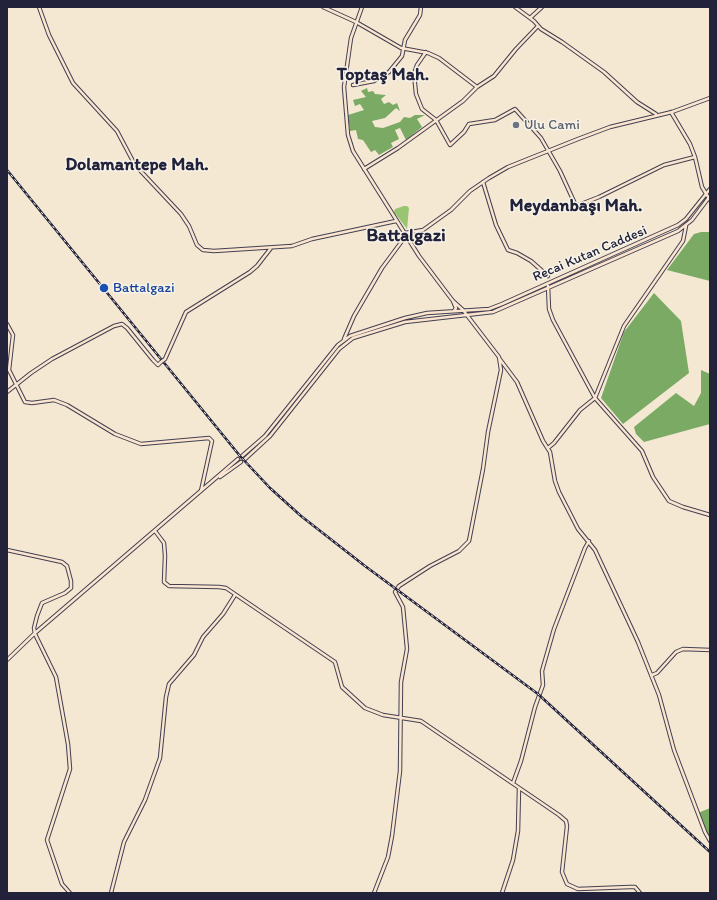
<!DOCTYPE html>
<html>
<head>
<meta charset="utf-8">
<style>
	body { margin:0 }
	#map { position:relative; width:717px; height:900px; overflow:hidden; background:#f4e8d3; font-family:Itim,sans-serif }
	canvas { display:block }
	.frame { position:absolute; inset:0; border:8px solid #22223b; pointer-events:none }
</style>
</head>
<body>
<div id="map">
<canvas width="717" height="900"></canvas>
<div class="frame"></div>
</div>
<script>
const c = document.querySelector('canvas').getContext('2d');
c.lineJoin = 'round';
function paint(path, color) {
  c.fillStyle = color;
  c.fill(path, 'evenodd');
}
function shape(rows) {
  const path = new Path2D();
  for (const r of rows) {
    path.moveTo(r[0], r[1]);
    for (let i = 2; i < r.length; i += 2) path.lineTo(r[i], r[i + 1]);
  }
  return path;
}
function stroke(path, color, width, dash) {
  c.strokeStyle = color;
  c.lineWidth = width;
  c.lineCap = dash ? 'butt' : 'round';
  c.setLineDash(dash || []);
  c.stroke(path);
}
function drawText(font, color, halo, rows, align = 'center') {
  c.font = font + ' Itim,sans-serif';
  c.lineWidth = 3;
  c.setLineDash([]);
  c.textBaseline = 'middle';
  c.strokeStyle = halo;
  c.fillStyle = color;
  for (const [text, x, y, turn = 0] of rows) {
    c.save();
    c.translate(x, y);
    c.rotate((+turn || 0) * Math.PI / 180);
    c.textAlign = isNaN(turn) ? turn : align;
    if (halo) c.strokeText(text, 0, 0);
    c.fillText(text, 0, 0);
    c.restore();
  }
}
paint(shape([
	[404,206,407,206,409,208,407,229,394,212,395,209]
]), '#99c471');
paint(shape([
	[367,88,368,92,373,91,375,94,386,95,381,99,384,104,389,102,393,105,397,103,400,111,396,108,385,118,372,121,375,127,383,128,400,122,404,117,410,118,415,115,425,115,417,119,422,127,406,140,400,128,395,130,399,139,391,143,393,147,379,155,375,150,371,152,363,140,358,139,356,130,350,131,348,115,364,110,360,104,355,106,353,100,366,97,361,91],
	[701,232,710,232,710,281,667,270,694,234],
	[654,293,681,321,689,373,623,424,601,398,624,332],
	[701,370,710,374,710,424,644,442,636,434,634,427,676,393,694,406,701,393],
	[710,808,710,841,698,813]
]), '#7aaa63');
const secondary = shape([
	[39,7,49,35,73,83,117,131,135,165,181,214,189,226,197,245,203,250,214,251,292,246,312,239,396,221],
	[323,7,356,22,401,48,428,53,439,58,477,87],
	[362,7,351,38,344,87,348,135,353,151,419,256,453,301,463,310,499,357,501,370,488,432,483,469,469,541,459,551,430,566,399,586,395,592,403,607,407,649,401,682,400,771,392,836,388,857,374,893],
	[515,7,534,21,541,29,562,42,604,72,637,102,656,114],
	[530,18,542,7],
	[426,52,417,65,414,74,416,94,422,109,436,120,450,145,464,132,469,124,495,120,515,109,541,138,560,171,576,206,599,197,664,165,695,157],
	[353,85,374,81,389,72,402,56,405,40,420,15,421,7],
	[671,112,690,144,695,157,702,187,710,200],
	[364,169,398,148,463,101,477,87,494,76,516,49,538,26],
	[483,182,496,225,508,250,517,253,531,261,548,276],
	[548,286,549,309,553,320,595,398,642,451,653,477,669,501,683,507,710,515],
	[453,301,456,308,454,311],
	[7,324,13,335,9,370,25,402,32,403,54,400,67,405,115,434,141,444,209,438,212,441,201,491],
	[344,339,354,316,382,268,405,237,405,233,423,230,451,210,470,191,489,178,508,167,578,139,610,127,672,112,710,98],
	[499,358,517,382,543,441,550,452,555,481,559,492,578,529,595,550,638,642,659,695,674,750,705,832,710,841],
	[165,359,186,312,250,272,257,266,271,248],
	[7,392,31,373,52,359,114,326,122,324,127,328,153,360,158,365,161,362],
	[548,448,554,443,580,410,595,398,624,326,683,241,686,226],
	[242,456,265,436,338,345,350,336,405,318,427,313,489,309,502,304,678,225,686,219,710,189],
	[245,459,270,436,339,349,353,338,405,322,493,312,678,231,692,220,710,196],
	[220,477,241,462],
	[155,531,164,543,165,556,164,582,169,586,219,587,226,588,335,662,342,687,365,708,383,715,421,721,559,815,566,821,567,826,562,872,567,884,578,889,630,887,635,887,640,893],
	[7,550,62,562,67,566,71,581,71,588,65,593,42,603,37,616,34,628,35,634,56,677,68,744,70,769,47,840,62,884,70,893],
	[7,660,35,633,238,459],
	[652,675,657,673,676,652,683,649,710,650],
	[513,783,521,761,535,707,543,685,542,671,554,629,585,548,589,541],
	[111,893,124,842,145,800,160,758,166,697,169,684,194,655,203,637,223,614,235,595],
	[502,893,513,860,518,831,519,788]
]);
stroke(secondary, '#424052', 4.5);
stroke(secondary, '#fbe5cf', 2.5);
const rail = shape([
	[7,170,240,456,270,488,301,516,365,566,538,694,710,852]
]);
stroke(rail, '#22223b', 2.5);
stroke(rail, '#f7f3e8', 1, [3]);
const secondaryBridge = shape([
	[161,362,165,359]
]);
stroke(secondaryBridge, '#424052', 4.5, []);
stroke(secondaryBridge, '#fbe5cf', 2.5);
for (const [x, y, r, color] of [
	[516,125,4,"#6b7280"],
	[104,288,5,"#1a4fb4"]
]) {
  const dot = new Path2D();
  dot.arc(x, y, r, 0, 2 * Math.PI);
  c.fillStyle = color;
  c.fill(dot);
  stroke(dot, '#f7f3e8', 1.5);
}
drawText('14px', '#5b616d', '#f7f3e8', [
	["Ulu Cami",524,125]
], 'left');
drawText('14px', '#22223b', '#f7f3e8', [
	["Recai Kutan Caddesi",590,254,-23]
]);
drawText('14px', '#164399', '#f7f3e8', [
	["Battalgazi",113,288]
], 'left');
drawText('bold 18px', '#22223b', '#f7f3e8', [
	["Toptaş Mah.",383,75],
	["Dolamantepe Mah.",137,165],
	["Meydanbaşı Mah.",576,206],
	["Battalgazi",406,236]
]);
</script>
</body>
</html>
